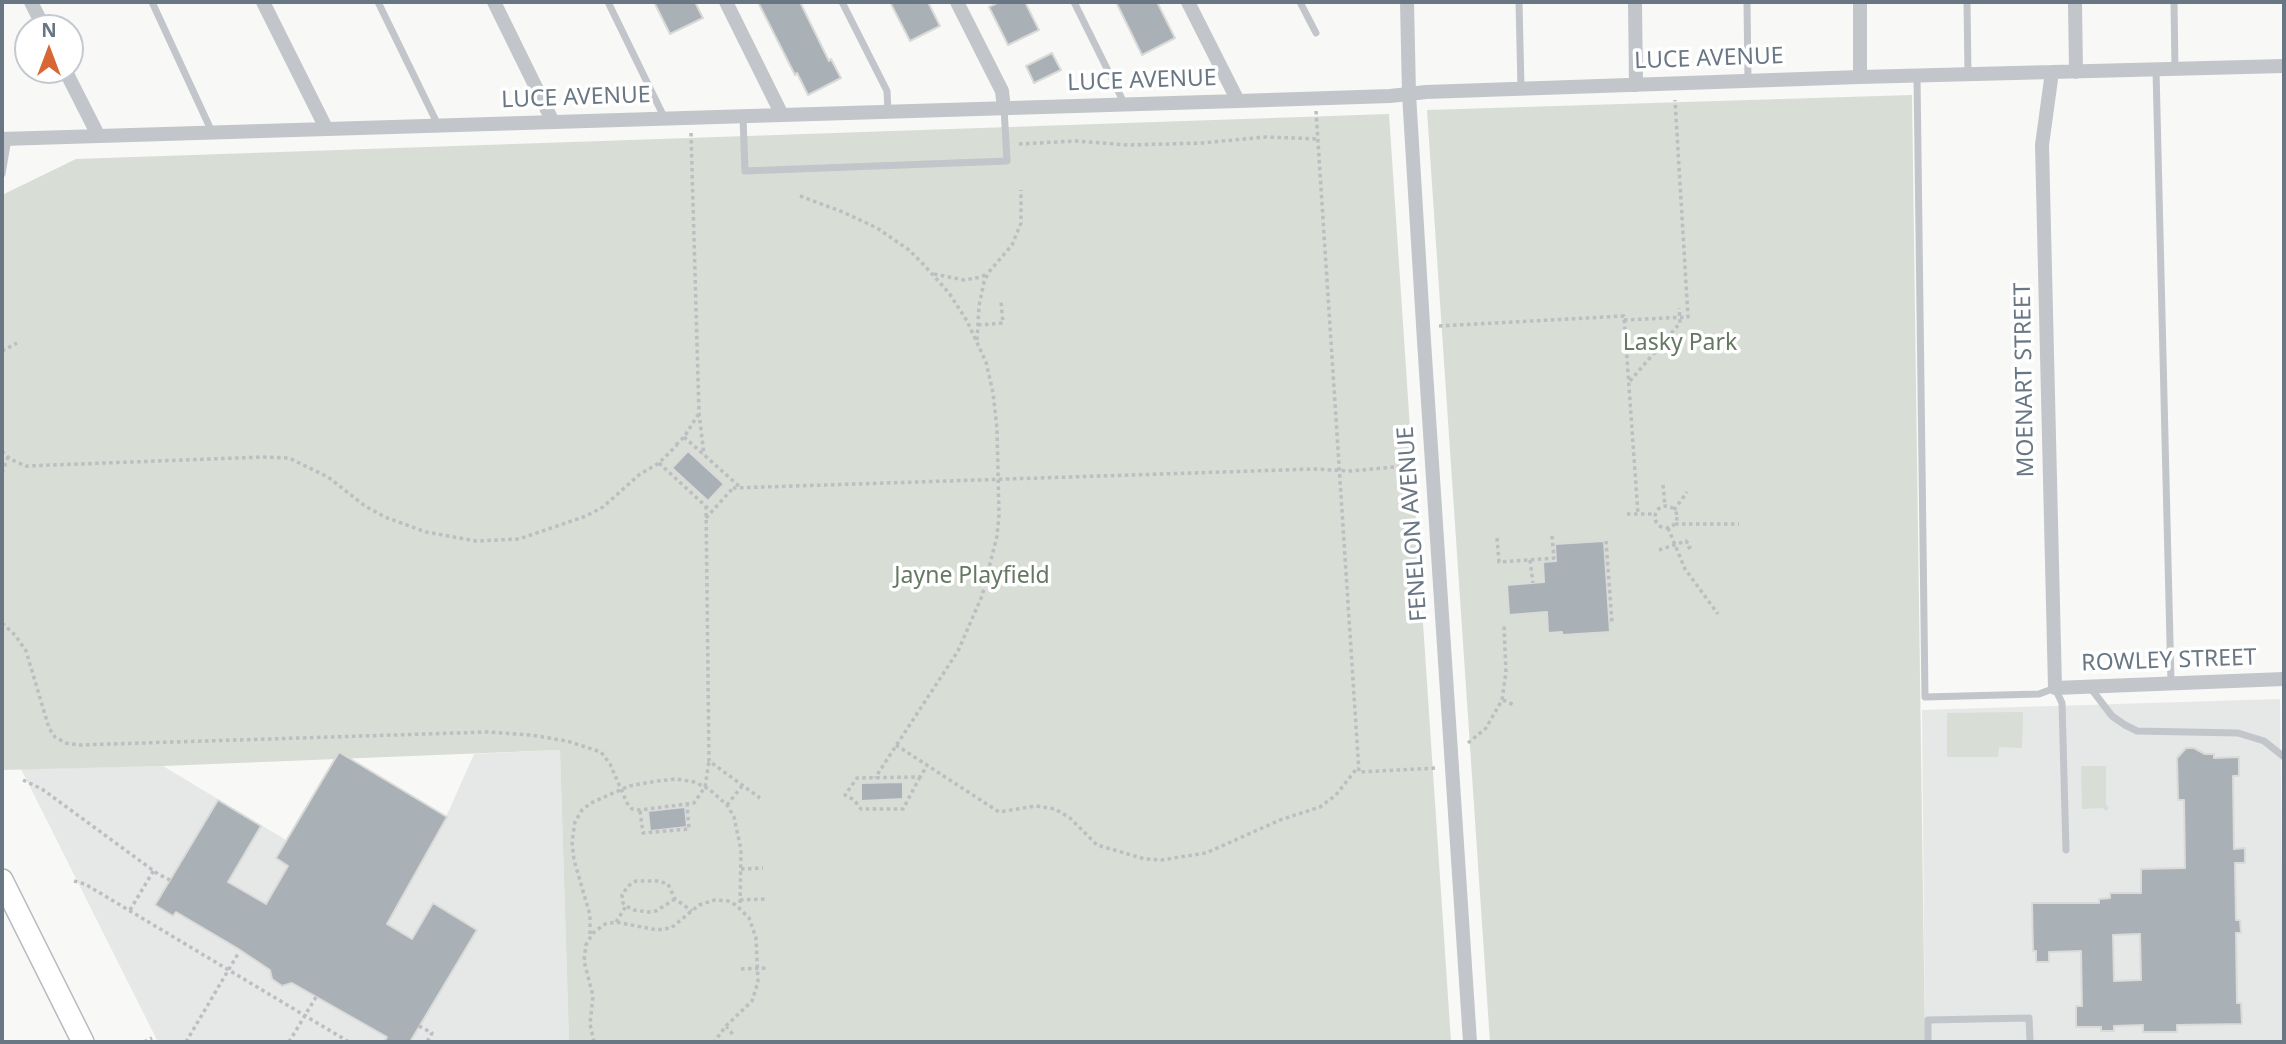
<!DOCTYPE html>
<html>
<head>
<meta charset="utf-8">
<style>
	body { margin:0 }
	#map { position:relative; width:2286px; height:1044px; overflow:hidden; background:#f8f8f6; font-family:"Noto Sans",sans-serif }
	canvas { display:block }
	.frame { position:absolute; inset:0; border:4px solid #697785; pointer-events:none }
	.north { position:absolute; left:14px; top:14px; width:70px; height:70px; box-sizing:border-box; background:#fff; border:2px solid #c3c9ce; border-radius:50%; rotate:0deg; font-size:19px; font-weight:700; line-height:28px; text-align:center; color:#697785 }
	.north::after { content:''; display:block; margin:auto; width:24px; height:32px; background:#d96635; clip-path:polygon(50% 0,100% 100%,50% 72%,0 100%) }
</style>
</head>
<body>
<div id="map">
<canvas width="2286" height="1044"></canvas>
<div class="frame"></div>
<div class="north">N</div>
</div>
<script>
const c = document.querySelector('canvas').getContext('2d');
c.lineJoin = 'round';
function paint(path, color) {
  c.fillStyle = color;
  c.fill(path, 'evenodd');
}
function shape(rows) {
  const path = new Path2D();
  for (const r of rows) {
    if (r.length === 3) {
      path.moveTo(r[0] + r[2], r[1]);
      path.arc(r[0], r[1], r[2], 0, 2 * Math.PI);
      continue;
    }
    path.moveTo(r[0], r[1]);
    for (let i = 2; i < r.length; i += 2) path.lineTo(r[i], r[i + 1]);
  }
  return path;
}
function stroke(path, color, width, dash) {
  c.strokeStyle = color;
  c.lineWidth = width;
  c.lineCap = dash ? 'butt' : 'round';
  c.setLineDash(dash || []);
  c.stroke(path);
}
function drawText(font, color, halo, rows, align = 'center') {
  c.font = font + ' "Noto Sans",sans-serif';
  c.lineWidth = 7;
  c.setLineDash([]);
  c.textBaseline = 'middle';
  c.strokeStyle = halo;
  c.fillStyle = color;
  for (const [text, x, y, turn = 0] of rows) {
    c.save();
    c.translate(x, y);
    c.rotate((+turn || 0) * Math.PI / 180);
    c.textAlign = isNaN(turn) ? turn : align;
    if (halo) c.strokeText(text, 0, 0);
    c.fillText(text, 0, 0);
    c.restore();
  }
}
paint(shape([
	[2280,699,2284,1042,1925,1042,1922,710],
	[560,750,569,1042,158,1042,21,769,163,766,286,840,339,752,446,817,474,754]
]), '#e6e7e7');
paint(shape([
	[1912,95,1925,1042,1490,1042,1427,110],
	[1389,114,1451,1042,569,1042,560,750,163,766,2,770,2,195,76,159],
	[2023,712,2022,748,1999,747,1998,757,1947,757,1947,713],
	[2081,766,2106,766,2106,805,2109,808,2106,811,2103,808,2082,809]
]), '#d8ddd5');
const building = shape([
	[654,2,695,2,703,18,670,34,654,2],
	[758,2,800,2,829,61,831,59,841,78,808,95,797,73,795,75,758,2],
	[890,2,928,2,940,26,910,41,890,2],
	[999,2,1025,2,1039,30,1008,45,989,7,999,2],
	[1116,2,1157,2,1175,38,1142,55,1116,2],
	[1052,53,1061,70,1034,83,1026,66,1052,53],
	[688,451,724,484,708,501,672,468,688,451],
	[1604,541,1610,632,1562,635,1562,632,1548,633,1547,612,1509,615,1507,585,1544,582,1543,562,1556,561,1555,544,1604,541],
	[2186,748,2194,748,2205,754,2214,754,2214,758,2239,757,2239,776,2233,776,2234,849,2245,848,2245,863,2235,863,2236,920,2240,920,2241,933,2236,933,2237,1003,2241,1003,2242,1024,2177,1025,2177,1032,2143,1032,2143,1025,2114,1026,2114,1031,2101,1031,2101,1027,2076,1027,2076,1006,2082,1006,2081,951,2049,952,2049,962,2036,962,2036,951,2033,951,2032,903,2099,903,2099,899,2110,898,2110,893,2141,893,2141,869,2185,868,2184,800,2178,800,2177,758,2186,748],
	[2140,934,2141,980,2114,981,2113,935,2140,934],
	[339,752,447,817,387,924,412,939,433,903,477,930,410,1042,384,1042,387,1037,292,983,282,986,272,979,270,970,237,948,176,912,173,916,155,905,218,800,261,826,228,882,266,904,288,866,276,858,339,752],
	[903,782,903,799,861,801,861,783,903,782],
	[685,807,687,827,650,831,648,811,685,807]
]);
paint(building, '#a9b0b6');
stroke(building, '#dadad8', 2);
const secondary = shape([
	[2,880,83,1042]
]);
stroke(secondary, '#b4b9be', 24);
stroke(shape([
	[1316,111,1359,772,1437,768],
	[691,133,699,413,704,455],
	[1019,144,1076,141,1128,145,1202,143,1265,137,1319,139],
	[800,196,843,212,877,228,909,250,924,265,949,293,967,321,986,362,993,393,997,428,999,515,997,536,982,596,958,651,875,778],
	[934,274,964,280,981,277,987,274],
	[1624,320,1688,317,1675,100],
	[978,325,1003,323,1001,302],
	[1439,326,1624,316,1638,514],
	[977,340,979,306,984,282,988,273,1012,245,1021,223,1021,190],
	[2,351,17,343],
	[1630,381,1680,323,1679,308],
	[684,437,740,487],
	[676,445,684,437,698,415],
	[2,451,10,459,26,466,263,457,289,458,328,477,365,506,385,517,426,532,476,541,519,539,586,516,603,507,640,474,659,463,677,445],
	[659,463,712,512],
	[2,473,8,457],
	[1663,485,1665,506],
	[733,488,1314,469,1351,471,1416,465],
	[706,506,709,761,760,798],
	[1666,517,11],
	[1674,510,1687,492],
	[1627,514,1655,514],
	[706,518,733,488],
	[1675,524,1739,524],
	[1668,528,1685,569,1718,614],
	[1497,538,1499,562,1554,558,1552,536],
	[1606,541,1612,622,1609,622],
	[1659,550,1686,541,1690,547,1686,550],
	[1530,560,1533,583],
	[2,623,15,635,26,651,49,728,55,737,66,743,79,745,488,732,531,735,567,741,601,752,610,764,627,803,632,809,640,810,694,803,705,787,709,761],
	[1503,700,1514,705],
	[1468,743,1486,728,1502,700,1506,672,1504,626],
	[896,745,999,812,1036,806,1055,809,1070,818,1097,845,1145,859,1161,860,1206,853,1280,820,1320,807,1336,795,1358,767],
	[920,777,903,809,861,809,854,800,845,795,857,778,920,777,927,766],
	[23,780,42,789,158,874,170,880],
	[727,805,742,786],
	[640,811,643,833,689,829,687,805],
	[741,869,763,868],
	[74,881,85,884,349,1042],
	[675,899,656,911,648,912,634,910,626,906,623,903,622,895,628,886,636,881,658,881,668,884,675,899,692,911],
	[740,900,765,899],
	[130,910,154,870],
	[616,922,626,906],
	[590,934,590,915,574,860,572,842,575,822,582,810,591,803,629,786,657,781,677,779,694,782,709,789,727,805,734,817,741,850,740,906],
	[741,969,768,968],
	[419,1026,432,1033,427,1042],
	[726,1026,734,1036],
	[144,1042,152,1038],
	[186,1042,239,952],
	[289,1042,316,997],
	[594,1042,590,1024,593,996,584,961,586,945,593,933,605,924,616,922,657,930,671,928,699,905,715,900,728,901,736,905,749,918,756,938,758,982,752,1001,726,1026,714,1042]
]), '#bcbec1', 3.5, [3.5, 3.5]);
stroke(shape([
	[152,2,212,132],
	[378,2,438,125],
	[608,2,664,117],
	[842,2,887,91,888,112],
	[1074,2,1125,105],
	[1300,2,1316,33],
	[1519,2,1521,88],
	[1747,2,1748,81],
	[1967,2,1968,74],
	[2174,2,2175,69],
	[2156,70,2171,683],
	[1917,76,1925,697,2039,694,2055,688,2062,703,2066,850],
	[743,117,745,171,1007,161,1004,108],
	[2,174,8,139],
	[2089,686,2112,716,2125,725,2137,731,2238,733,2264,741,2284,757],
	[1928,1042,1928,1020,2029,1018,2030,1042]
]), '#c2c5c9', 7);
stroke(shape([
	[31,2,44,28],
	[263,2,326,128],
	[494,2,553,122],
	[726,2,782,115],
	[957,2,1002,91,1004,108],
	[1188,2,1238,101],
	[1407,2,1409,94,1424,341,1470,1042],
	[1635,2,1636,85],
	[1860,2,1860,77],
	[2075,2,2076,72],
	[65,70,98,135],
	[2052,72,2042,145,2055,688,2284,679],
	[2,139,1238,101,1390,96,1426,92,1860,77,2284,66]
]), '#c2c5c9', 14);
stroke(secondary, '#fff', 21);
drawText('23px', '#697785', '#fff', [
	["LUCE AVENUE",1709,59,-2],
	["LUCE AVENUE",1142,81,-2],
	["LUCE AVENUE",576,98,-2],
	["MOENART STREET",2025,380,-91],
	["FENELON AVENUE",1413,524,-94],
	["ROWLEY STREET",2169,661,-2]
]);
drawText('23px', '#667864', '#fff', [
	["Lasky Park",1680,343],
	["Jayne Playfield",972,576]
]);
</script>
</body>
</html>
